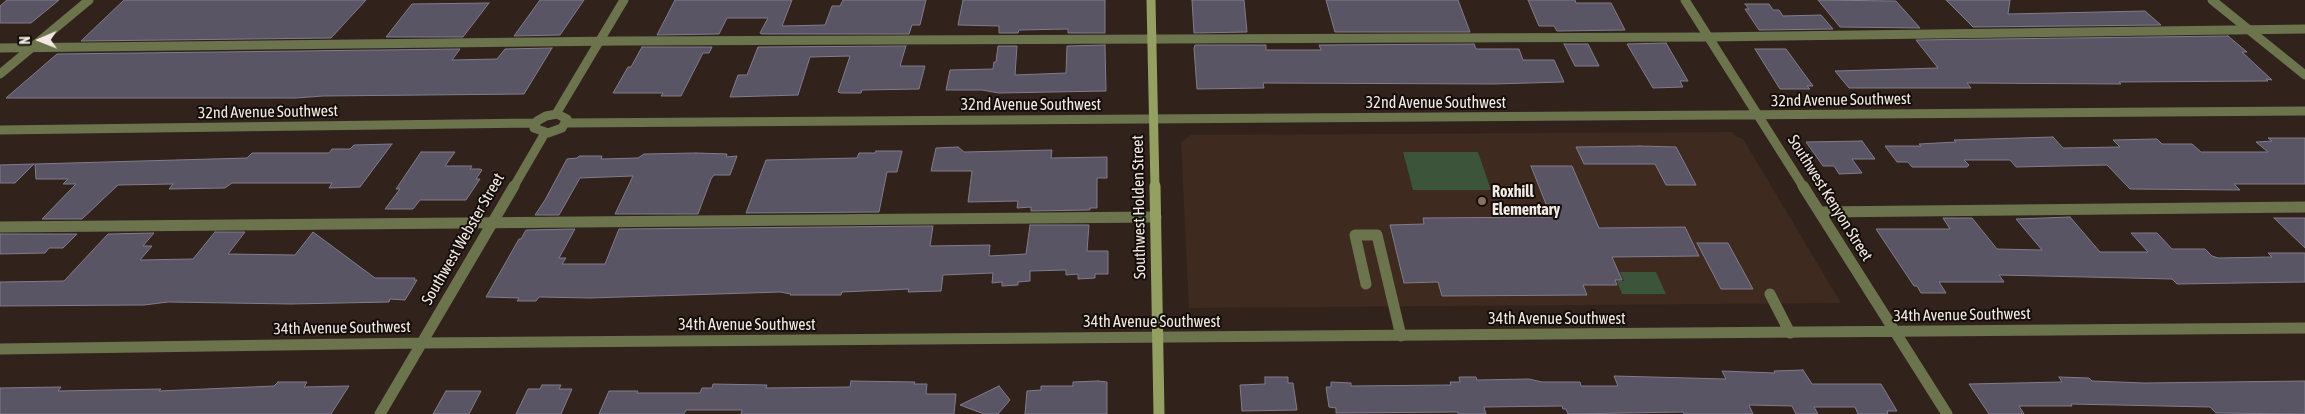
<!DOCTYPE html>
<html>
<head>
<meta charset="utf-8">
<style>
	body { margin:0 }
	#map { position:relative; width:2305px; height:414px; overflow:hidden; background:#31231b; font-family:"Asap Condensed",sans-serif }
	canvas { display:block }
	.north { position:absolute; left:15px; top:15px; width:50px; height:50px; -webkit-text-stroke:4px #140e0a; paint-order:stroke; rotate:269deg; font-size:14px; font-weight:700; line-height:20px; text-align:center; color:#f3e9e4 }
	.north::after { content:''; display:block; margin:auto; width:18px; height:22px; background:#f3e9e4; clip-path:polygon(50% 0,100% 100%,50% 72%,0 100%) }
</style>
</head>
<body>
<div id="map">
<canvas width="2305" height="414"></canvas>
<div class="north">N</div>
</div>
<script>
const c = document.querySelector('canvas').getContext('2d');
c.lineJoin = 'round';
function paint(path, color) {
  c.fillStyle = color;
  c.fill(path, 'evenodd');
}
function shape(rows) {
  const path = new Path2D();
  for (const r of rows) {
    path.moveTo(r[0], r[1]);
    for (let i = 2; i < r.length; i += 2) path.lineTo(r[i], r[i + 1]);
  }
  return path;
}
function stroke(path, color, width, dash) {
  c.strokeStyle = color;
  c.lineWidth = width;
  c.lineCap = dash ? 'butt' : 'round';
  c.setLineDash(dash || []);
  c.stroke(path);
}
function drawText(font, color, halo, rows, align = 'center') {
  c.font = font + ' "Asap Condensed",sans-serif';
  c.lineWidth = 4;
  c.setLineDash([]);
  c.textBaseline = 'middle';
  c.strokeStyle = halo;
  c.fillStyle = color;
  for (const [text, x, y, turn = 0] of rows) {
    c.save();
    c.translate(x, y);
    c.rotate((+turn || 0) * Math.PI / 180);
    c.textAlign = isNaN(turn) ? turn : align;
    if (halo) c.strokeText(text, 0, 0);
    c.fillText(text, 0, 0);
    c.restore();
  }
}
paint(shape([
	[1732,132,1734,135,1743,139,1841,303,1189,308,1181,142,1191,135]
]), '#3e2a1f');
paint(shape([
	[1403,152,1478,152,1491,190,1413,190],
	[1620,272,1656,272,1666,294,1622,294,1617,281,1624,281]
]), '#3c5439');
const building = shape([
	[7,0,59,0,31,23,0,23,0,6,7,0],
	[124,0,366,0,331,38,81,41,124,0],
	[540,0,584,0,560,35,514,36,540,0],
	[675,0,792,0,782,26,825,25,832,6,840,6,843,0,926,0,920,25,912,25,909,34,762,34,760,33,768,18,727,18,719,34,657,35,675,0],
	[963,0,1105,0,1105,33,1068,33,1068,29,1019,30,1018,33,999,33,999,26,958,25,963,0],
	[1192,0,1244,0,1247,32,1194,33,1192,0],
	[1326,0,1458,0,1470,32,1335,32,1326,0],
	[1528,0,1575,0,1576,3,1611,3,1625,30,1557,31,1554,26,1539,26,1528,0],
	[1818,0,1896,1,1920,28,1840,27,1818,0],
	[1946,0,2010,0,2008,14,2145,11,2161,25,1973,27,1946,0],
	[489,3,463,37,386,37,412,4,489,3],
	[1745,4,1769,4,1773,10,1779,10,1783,16,1821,15,1833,29,1759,30,1745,9,1749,9,1745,4],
	[2228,36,2247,52,2242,52,2272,80,2266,79,2268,81,2119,82,2121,84,1967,83,1971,88,1849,88,1835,71,1938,68,1916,40,2228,36],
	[1666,43,1688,81,1680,81,1683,87,1653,88,1627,44,1666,43],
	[1474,44,1476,49,1519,49,1523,60,1554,60,1564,82,1493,84,1263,83,1264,88,1197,89,1194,48,1195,45,1266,45,1266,50,1321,50,1319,45,1474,44],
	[1564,44,1588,44,1599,66,1575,66,1564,44],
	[1105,45,1106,91,999,93,982,90,946,90,950,70,993,69,994,62,996,62,998,46,1017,46,1015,75,1066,73,1067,46,1105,45],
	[906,46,900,66,925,66,919,89,862,90,861,93,841,93,838,92,850,56,810,57,798,95,730,97,738,75,747,75,758,47,906,46],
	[642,47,712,47,709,53,703,53,681,96,661,96,663,93,613,93,628,67,631,67,642,47],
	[552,48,524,94,323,96,296,98,6,98,57,54,460,49,452,60,497,59,505,49,552,48],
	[1755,49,1786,49,1813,86,1807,86,1810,89,1780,89,1755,49],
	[2053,137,2063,148,2120,147,2113,140,2157,139,2162,144,2192,144,2201,152,2268,152,2256,142,2272,141,2268,138,2305,138,2305,184,2234,184,2240,190,2130,189,2107,165,2016,167,2010,160,1964,160,1969,165,1967,167,1912,167,1908,162,1897,162,1885,146,1921,146,1919,144,1956,142,1954,140,2053,137],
	[1862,141,1875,159,1852,159,1862,173,1839,174,1834,166,1823,166,1806,142,1862,141],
	[392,144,360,187,329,188,332,183,232,183,225,188,169,189,173,184,118,185,82,219,42,219,76,184,63,184,68,179,36,179,35,164,247,158,252,153,329,153,332,149,350,149,354,145,392,144],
	[1640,146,1676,147,1696,185,1666,185,1655,164,1584,164,1576,147,1640,146],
	[958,147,964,152,1052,150,1051,158,1107,157,1107,178,1097,178,1097,208,1090,208,1090,210,1031,211,1031,207,1017,208,1018,201,968,202,972,171,931,171,936,148,958,147],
	[876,151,902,151,897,172,887,172,879,212,746,213,766,160,857,158,859,153,875,153,876,151],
	[421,152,455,152,445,166,472,166,470,169,480,169,482,170,476,179,480,179,466,200,420,200,413,209,385,209,400,189,396,189,421,152],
	[696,153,727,154,726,157,737,156,730,175,714,175,711,179,698,214,615,214,633,176,580,178,559,215,535,215,545,200,567,159,577,158,579,156,602,156,601,159,638,158,644,154,696,153],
	[34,164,15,183,0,183,0,165,34,164],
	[1531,166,1572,166,1599,228,1685,227,1699,256,1612,257,1622,280,1615,280,1617,285,1583,285,1587,295,1442,296,1438,282,1404,283,1390,225,1424,224,1423,218,1551,217,1531,166],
	[2070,217,2100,252,2148,252,2131,233,2157,233,2172,249,2205,249,2212,256,2218,258,2272,257,2268,253,2305,253,2305,282,2177,284,2172,279,1999,275,2004,282,1939,282,1946,293,1921,293,1917,286,1914,286,1876,229,1950,229,1943,218,1972,218,1997,249,2042,250,2016,219,2070,217],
	[2274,218,2305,218,2305,248,2274,218],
	[1030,225,1089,225,1087,251,1108,251,1108,274,1095,274,1095,278,1078,279,1078,274,1066,275,1066,270,1030,271,1030,281,1018,282,1018,285,1002,286,1002,282,992,283,993,273,943,275,941,291,908,292,909,289,842,292,841,295,790,295,791,294,780,292,590,298,539,297,536,301,517,301,519,298,486,297,519,239,521,239,526,230,575,229,559,258,566,258,562,264,605,264,619,229,933,226,930,246,990,245,989,256,1026,254,1030,225],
	[215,232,245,232,228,254,295,255,313,232,375,278,415,278,414,280,417,280,405,300,390,299,389,302,291,304,168,302,144,305,0,306,0,282,64,281,108,234,154,233,143,246,152,246,140,260,193,259,215,232],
	[0,234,77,234,63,248,49,248,45,253,0,254,0,234],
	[1697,243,1728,243,1753,289,1721,289,1697,243],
	[1803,370,1812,384,1881,384,1897,411,1887,411,1888,414,1858,414,1855,407,1814,407,1818,414,1796,414,1792,406,1749,405,1753,414,1684,414,1683,412,1568,414,1566,409,1563,409,1562,406,1484,407,1486,414,1458,414,1458,412,1336,413,1336,408,1329,407,1326,387,1331,387,1331,382,1351,383,1351,386,1451,385,1450,382,1460,382,1459,377,1476,377,1477,380,1529,379,1542,382,1580,382,1581,386,1618,386,1614,376,1726,379,1722,371,1775,373,1774,371,1803,370],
	[1265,377,1288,377,1288,383,1293,383,1297,410,1242,411,1240,385,1265,384,1265,377],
	[2059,377,2089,378,2092,381,2144,383,2305,381,2305,414,2216,413,2210,407,2071,404,2072,406,2019,406,2024,414,1989,414,1969,384,2062,382,2059,377],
	[851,381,915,382,914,384,927,384,926,394,956,394,954,414,741,414,742,410,686,410,684,414,599,414,609,391,638,391,637,393,700,393,702,388,712,388,713,384,767,385,766,388,850,387,851,381],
	[1098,381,1107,382,1107,414,1025,414,1027,391,1041,390,1041,386,1073,386,1073,382,1098,381],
	[278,382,307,382,304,387,349,386,331,414,0,414,0,388,61,387,58,391,161,389,159,391,274,386,278,382],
	[542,385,561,385,559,389,572,389,561,414,516,414,528,389,540,389,542,385],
	[999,386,1010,400,998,414,984,414,960,405,999,386],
	[446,391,481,391,469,414,433,414,446,391]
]);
paint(building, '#595565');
stroke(building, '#807c8c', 1);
stroke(shape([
	[0,48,620,41,1709,37,2305,29]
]), '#6c744d', 9);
stroke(shape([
	[1820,212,2305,207],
	[0,227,1156,217],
	[1366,284,1355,235,1377,235,1401,336],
	[1770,294,1790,333]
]), '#6c744d', 11);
stroke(shape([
	[1685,0,1804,188],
	[2212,0,2305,75],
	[0,74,89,0],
	[556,114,624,0],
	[557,114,567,119,562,128,548,133,534,128,537,121,546,116,557,114],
	[566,123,2305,111],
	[0,130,535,123],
	[513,188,545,133]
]), '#6c744d', 9);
stroke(shape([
	[1803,186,1947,414],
	[0,349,422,343,2305,328],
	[380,414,514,186]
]), '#6c744d', 11);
stroke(shape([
	[1151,0,1155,188]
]), '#93a061', 9);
stroke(shape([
	[1155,186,1159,414]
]), '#93a061', 11);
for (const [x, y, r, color] of [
	[1482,201,5,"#8d6e63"]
]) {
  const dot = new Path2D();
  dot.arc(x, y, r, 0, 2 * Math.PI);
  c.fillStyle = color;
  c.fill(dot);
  stroke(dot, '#140e0a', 2);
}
drawText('16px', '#f3e9e4', '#140e0a', [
	["32nd Avenue Southwest",1841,100,-1],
	["32nd Avenue Southwest",1436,103],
	["32nd Avenue Southwest",1031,105],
	["32nd Avenue Southwest",268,112,-1],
	["Southwest Kenyon Street",1830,198,58],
	["Southwest Holden Street",1139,207,-91],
	["Southwest Webster Street",463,239,-60],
	["34th Avenue Southwest",1962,315,-1],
	["34th Avenue Southwest",1557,319],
	["34th Avenue Southwest",1152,322],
	["34th Avenue Southwest",747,325],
	["34th Avenue Southwest",342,328,-1]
]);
drawText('bold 16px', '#f3e9e4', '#140e0a', [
	["Roxhill",1492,192],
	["Elementary",1492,210]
], 'left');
</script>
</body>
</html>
